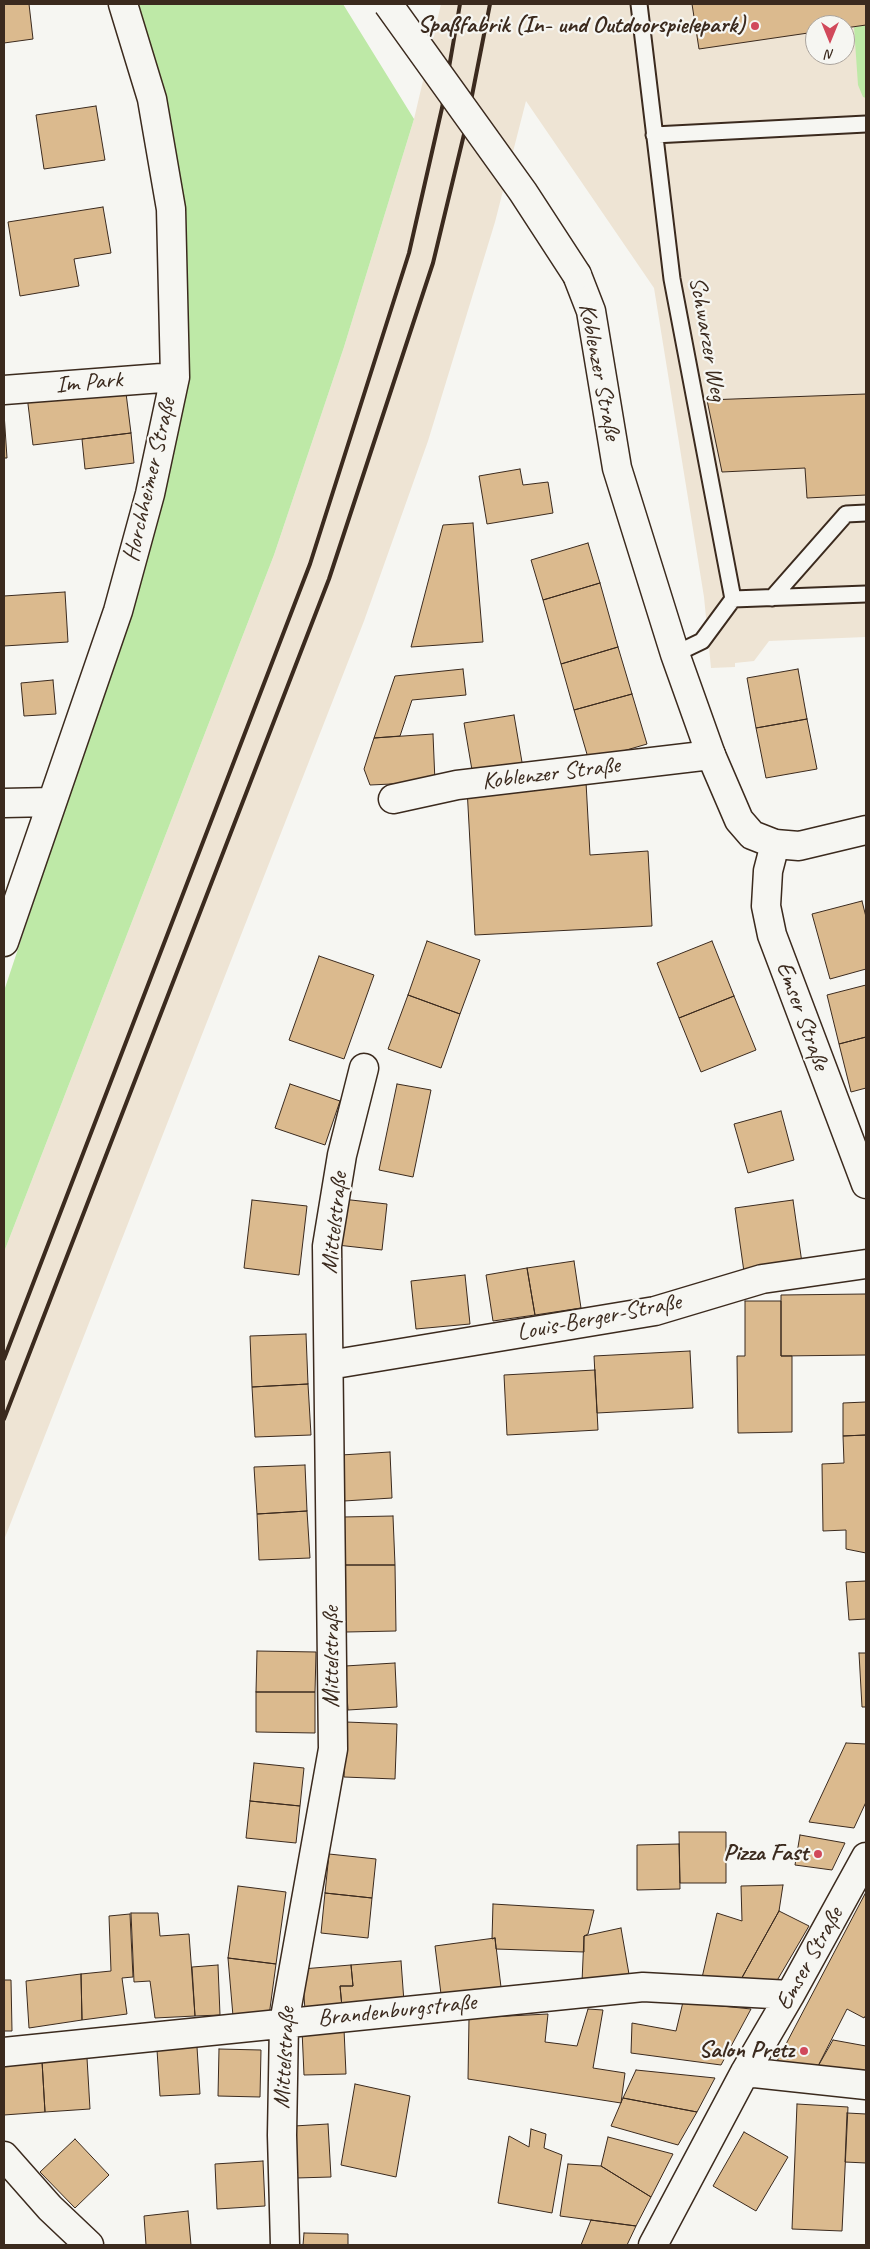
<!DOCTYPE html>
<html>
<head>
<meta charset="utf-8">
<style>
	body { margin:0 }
	#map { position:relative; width:870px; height:2249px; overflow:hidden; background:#f6f6f2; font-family:Caveat,sans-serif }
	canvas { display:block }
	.frame { position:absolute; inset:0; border:5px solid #3b2a1e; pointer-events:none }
	.north { position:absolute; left:805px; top:15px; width:50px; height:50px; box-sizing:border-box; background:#f6f6f2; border:1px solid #aba49d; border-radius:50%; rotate:180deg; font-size:14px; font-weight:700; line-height:20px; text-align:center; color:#3b2a1e }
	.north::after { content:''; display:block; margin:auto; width:18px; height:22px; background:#d1495b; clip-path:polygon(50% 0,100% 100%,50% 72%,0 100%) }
</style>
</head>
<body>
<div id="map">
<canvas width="870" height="2249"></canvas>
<div class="frame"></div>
<div class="north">N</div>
</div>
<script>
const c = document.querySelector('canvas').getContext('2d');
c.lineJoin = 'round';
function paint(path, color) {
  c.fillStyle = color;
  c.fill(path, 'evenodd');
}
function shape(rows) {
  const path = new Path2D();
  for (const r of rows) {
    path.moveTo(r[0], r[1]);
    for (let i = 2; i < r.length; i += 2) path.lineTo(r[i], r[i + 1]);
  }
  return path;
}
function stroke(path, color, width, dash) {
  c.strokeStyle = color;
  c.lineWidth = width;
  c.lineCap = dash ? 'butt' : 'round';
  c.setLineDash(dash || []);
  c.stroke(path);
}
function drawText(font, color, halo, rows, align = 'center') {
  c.font = font + ' Caveat,sans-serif';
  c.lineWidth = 4.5;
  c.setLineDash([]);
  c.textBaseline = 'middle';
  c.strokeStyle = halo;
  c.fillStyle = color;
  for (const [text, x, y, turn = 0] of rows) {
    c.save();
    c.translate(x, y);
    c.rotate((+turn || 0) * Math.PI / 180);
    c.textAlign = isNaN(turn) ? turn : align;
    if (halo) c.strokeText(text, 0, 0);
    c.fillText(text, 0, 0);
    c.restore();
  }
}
paint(shape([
	[441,4,866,4,866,637,769,641,754,661,735,663,735,667,711,668,704,597,654,288,526,101,495,222,428,441,364,621,4,1540,4,1252,274,555,344,347,414,119],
	[815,25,845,25,845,55,815,55]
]), '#eee4d4');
paint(shape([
	[139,4,343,4,414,119,344,347,274,555,4,1252,4,991,135,598,162,502,187,390,189,345,184,199],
	[866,25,866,98,863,97,858,85,854,27]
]), '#bee9a7');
const building = shape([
	[4,4,29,4,33,39,4,43,4,4],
	[692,4,866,4,866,25,845,28,845,25,815,25,815,32,699,49,692,4],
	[96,106,105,160,44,169,36,115,96,106],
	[103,207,111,253,74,259,79,286,20,296,8,222,103,207],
	[125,385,131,433,33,445,27,396,125,385],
	[866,394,866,495,807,498,805,468,722,472,707,400,866,394],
	[4,413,7,458,4,458,4,413],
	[131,433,134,463,85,469,82,439,131,433],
	[520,469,523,485,548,482,553,513,487,524,479,476,520,469],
	[473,523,483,642,411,647,443,525,473,523],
	[588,543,600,583,543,600,531,560,588,543],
	[600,583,618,647,561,664,543,600,600,583],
	[65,592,68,642,4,646,4,596,65,592],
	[618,647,632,694,574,710,561,664,618,647],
	[463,669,466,695,412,700,400,736,374,738,395,676,463,669],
	[798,669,807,719,756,728,747,678,798,669],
	[53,680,56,714,24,716,21,683,53,680],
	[632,694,647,744,589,761,574,710,632,694],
	[514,715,523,768,473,776,464,723,514,715],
	[807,719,817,769,766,778,756,728,807,719],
	[433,734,435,782,370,785,364,769,374,738,433,734],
	[586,782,590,855,648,851,652,926,475,935,467,788,586,782],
	[862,901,866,917,866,969,830,979,812,914,862,901],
	[427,941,480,960,460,1014,408,995,427,941],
	[712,941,734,996,679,1018,657,963,712,941],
	[319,956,374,975,344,1059,289,1040,319,956],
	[866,985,866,1037,839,1044,827,995,866,985],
	[408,995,460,1014,441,1068,388,1049,408,995],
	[734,996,756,1050,701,1072,679,1018,734,996],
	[866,1037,866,1088,851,1092,839,1044,866,1037],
	[290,1084,340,1101,325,1145,275,1128,290,1084],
	[397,1084,431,1090,413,1177,379,1170,397,1084],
	[781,1111,794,1160,748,1173,734,1124,781,1111],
	[342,1199,387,1204,382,1250,337,1245,342,1199],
	[252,1200,307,1206,299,1275,244,1268,252,1200],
	[793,1200,802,1263,744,1272,735,1208,793,1200],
	[574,1261,581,1308,535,1315,527,1268,574,1261],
	[527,1268,535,1315,493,1321,486,1275,527,1268],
	[465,1275,470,1324,416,1329,411,1281,465,1275],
	[866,1294,866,1355,781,1356,781,1295,866,1294],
	[745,1301,781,1301,781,1356,792,1356,792,1432,738,1433,737,1356,745,1356,745,1301],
	[306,1334,308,1384,252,1387,250,1336,306,1334],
	[690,1351,693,1408,597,1413,594,1356,690,1351],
	[595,1370,598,1430,507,1435,504,1375,595,1370],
	[308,1384,311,1435,255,1437,252,1387,308,1384],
	[866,1402,866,1435,843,1436,843,1403,866,1402],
	[866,1435,866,1553,846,1549,846,1530,823,1531,822,1464,844,1463,843,1436,866,1435],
	[390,1452,392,1498,344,1501,341,1455,390,1452],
	[305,1465,307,1511,257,1514,254,1467,305,1465],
	[307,1511,310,1558,259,1560,257,1514,307,1511],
	[393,1516,395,1565,344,1565,343,1517,393,1516],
	[344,1565,395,1565,396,1631,346,1632,344,1565],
	[866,1581,866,1619,849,1620,846,1582,866,1581],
	[257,1651,316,1652,315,1692,256,1692,257,1651],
	[859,1653,866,1653,866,1707,862,1707,859,1653],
	[395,1663,397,1707,348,1710,345,1666,395,1663],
	[256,1692,315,1692,315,1733,256,1732,256,1692],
	[346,1722,397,1724,395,1779,344,1777,346,1722],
	[846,1743,866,1744,866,1802,854,1828,809,1822,846,1743],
	[254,1763,304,1768,300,1806,250,1801,254,1763],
	[250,1801,300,1806,296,1843,246,1838,250,1801],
	[679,1832,726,1832,726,1883,680,1883,679,1832],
	[800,1835,845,1843,832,1870,795,1865,800,1835],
	[679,1844,680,1889,637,1890,637,1845,679,1844],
	[329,1854,376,1859,372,1898,325,1893,329,1854],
	[783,1885,779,1911,739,1983,701,1982,717,1913,742,1921,741,1886,783,1885],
	[238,1886,286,1892,276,1964,228,1958,238,1886],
	[866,1892,866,2015,864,2018,847,2009,817,2068,776,2063,866,1892],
	[325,1893,372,1898,368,1938,321,1933,325,1893],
	[493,1904,594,1910,588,1934,584,1936,584,1952,496,1949,495,1938,492,1939,493,1904],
	[779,1911,809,1926,775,1984,739,1983,779,1911],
	[131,1913,158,1913,160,1936,189,1934,195,2016,155,2018,150,1981,134,1982,131,1913],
	[130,1914,133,1977,122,1978,127,2014,82,2020,81,1974,111,1971,109,1916,130,1914],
	[621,1928,630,1980,582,1982,584,1936,621,1928],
	[495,1938,501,1987,441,1994,435,1946,495,1938],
	[228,1958,276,1964,269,2016,233,2016,228,1958],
	[401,1961,404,2002,342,2007,340,1986,353,1986,351,1965,401,1961],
	[218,1965,220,2015,195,2016,192,1967,218,1965],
	[351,1965,353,1986,340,1986,342,2007,305,2010,302,1969,351,1965],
	[81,1974,82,2020,29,2028,26,1981,81,1974],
	[4,1980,11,1980,12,2031,4,2031,4,1980],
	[683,2002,751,2009,721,2065,631,2053,632,2023,676,2031,683,2002],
	[588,2009,603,2010,593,2068,625,2073,621,2103,468,2079,469,2018,548,2014,545,2042,577,2046,588,2009],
	[344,2029,346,2074,304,2075,302,2030,344,2029],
	[833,2040,866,2046,866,2077,817,2068,833,2040],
	[197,2047,200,2094,160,2096,157,2050,197,2047],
	[219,2049,261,2050,260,2097,218,2096,219,2049],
	[87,2058,90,2109,45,2112,42,2061,87,2058],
	[42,2061,45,2112,4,2115,4,2063,42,2061],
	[636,2070,715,2078,697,2112,623,2098,636,2070],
	[355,2084,410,2096,396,2177,341,2165,355,2084],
	[623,2098,697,2112,678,2145,611,2126,623,2098],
	[797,2104,848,2107,842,2231,792,2229,797,2104],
	[847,2113,866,2114,866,2163,845,2162,847,2113],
	[328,2124,331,2177,296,2178,294,2126,328,2124],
	[531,2129,546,2134,544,2148,562,2155,552,2213,498,2203,509,2136,529,2147,531,2129],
	[744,2132,788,2157,756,2211,713,2186,744,2132],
	[608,2137,673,2154,651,2197,601,2166,608,2137],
	[75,2139,109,2175,75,2208,40,2172,75,2139],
	[263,2161,265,2206,217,2209,215,2164,263,2161],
	[568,2164,601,2166,651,2197,636,2226,560,2216,568,2164],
	[188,2211,191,2245,146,2245,144,2216,188,2211],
	[591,2220,636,2226,627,2245,581,2245,591,2220],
	[304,2233,348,2234,348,2245,303,2245,304,2233]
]);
paint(building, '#dbba8e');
stroke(building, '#3b2a1e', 1);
const service = shape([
	[639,4,672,279,733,599,702,641,675,654],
	[654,135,866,124],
	[772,598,846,514,866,513],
	[733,599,866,594]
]);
const minor = shape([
	[4,390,175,377],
	[393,799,457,785,711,755],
	[4,803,52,802],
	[775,844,768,871,766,906,772,935,866,1184],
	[4,942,118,611,150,494,175,377,171,209,152,99,123,4],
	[329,1365,655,1311,762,1279,866,1264],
	[4,2052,643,1987,790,1995],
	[745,2072,866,2085],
	[4,2156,50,2208,89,2245],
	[285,2245,282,2135,284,2023,333,1749,327,1246,342,1155,364,1068],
	[653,2245,745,2072,790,1995,866,1857]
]);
const tertiary = shape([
	[577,275,591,311,617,468,675,654,711,755,739,820,752,835,775,844,799,846,866,830]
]);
stroke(service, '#3b2a1e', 19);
stroke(minor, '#3b2a1e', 31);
stroke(tertiary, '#3b2a1e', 31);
stroke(service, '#f6f6f2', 15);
stroke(minor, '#f6f6f2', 28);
stroke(tertiary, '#f6f6f2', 28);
stroke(shape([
	[4,1359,310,564,409,253,442,108,460,4],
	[4,1419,329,579,433,263,466,126,490,4]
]), '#3b2a1e', 4);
const tertiaryBridge = shape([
	[388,4,523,192,577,275]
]);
stroke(tertiaryBridge, '#3b2a1e', 31, []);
stroke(tertiaryBridge, '#f6f6f2', 28);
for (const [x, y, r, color] of [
	[755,26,5,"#d1495b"],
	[818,1854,5,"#d1495b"],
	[804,2051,5,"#d1495b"]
]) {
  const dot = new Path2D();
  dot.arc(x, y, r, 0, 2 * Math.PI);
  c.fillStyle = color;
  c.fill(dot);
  stroke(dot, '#f6f6f2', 2);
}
drawText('bold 24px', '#3b2a1e', '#f6f6f2', [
	["Spaßfabrik (In- und Outdoorspielepark)",745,26],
	["Pizza Fast",808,1854],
	["Salon Pretz",794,2051]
], 'right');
drawText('24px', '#3b2a1e', '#f6f6f2', [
	["Schwarzer Weg",707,339,80],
	["Koblenzer Straße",599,372,79],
	["Im Park",89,383,-5],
	["Horchheimer Straße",150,480,-77],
	["Koblenzer Straße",551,774,-7],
	["Emser Straße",802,1016,70],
	["Mittelstraße",335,1223,-84],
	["Louis-Berger-Straße",599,1318,-11],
	["Mittelstraße",332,1657,-90],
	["Emser Straße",810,1959,-61],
	["Brandenburgstraße",397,2011,-6],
	["Mittelstraße",285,2058,-87]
]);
</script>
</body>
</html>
